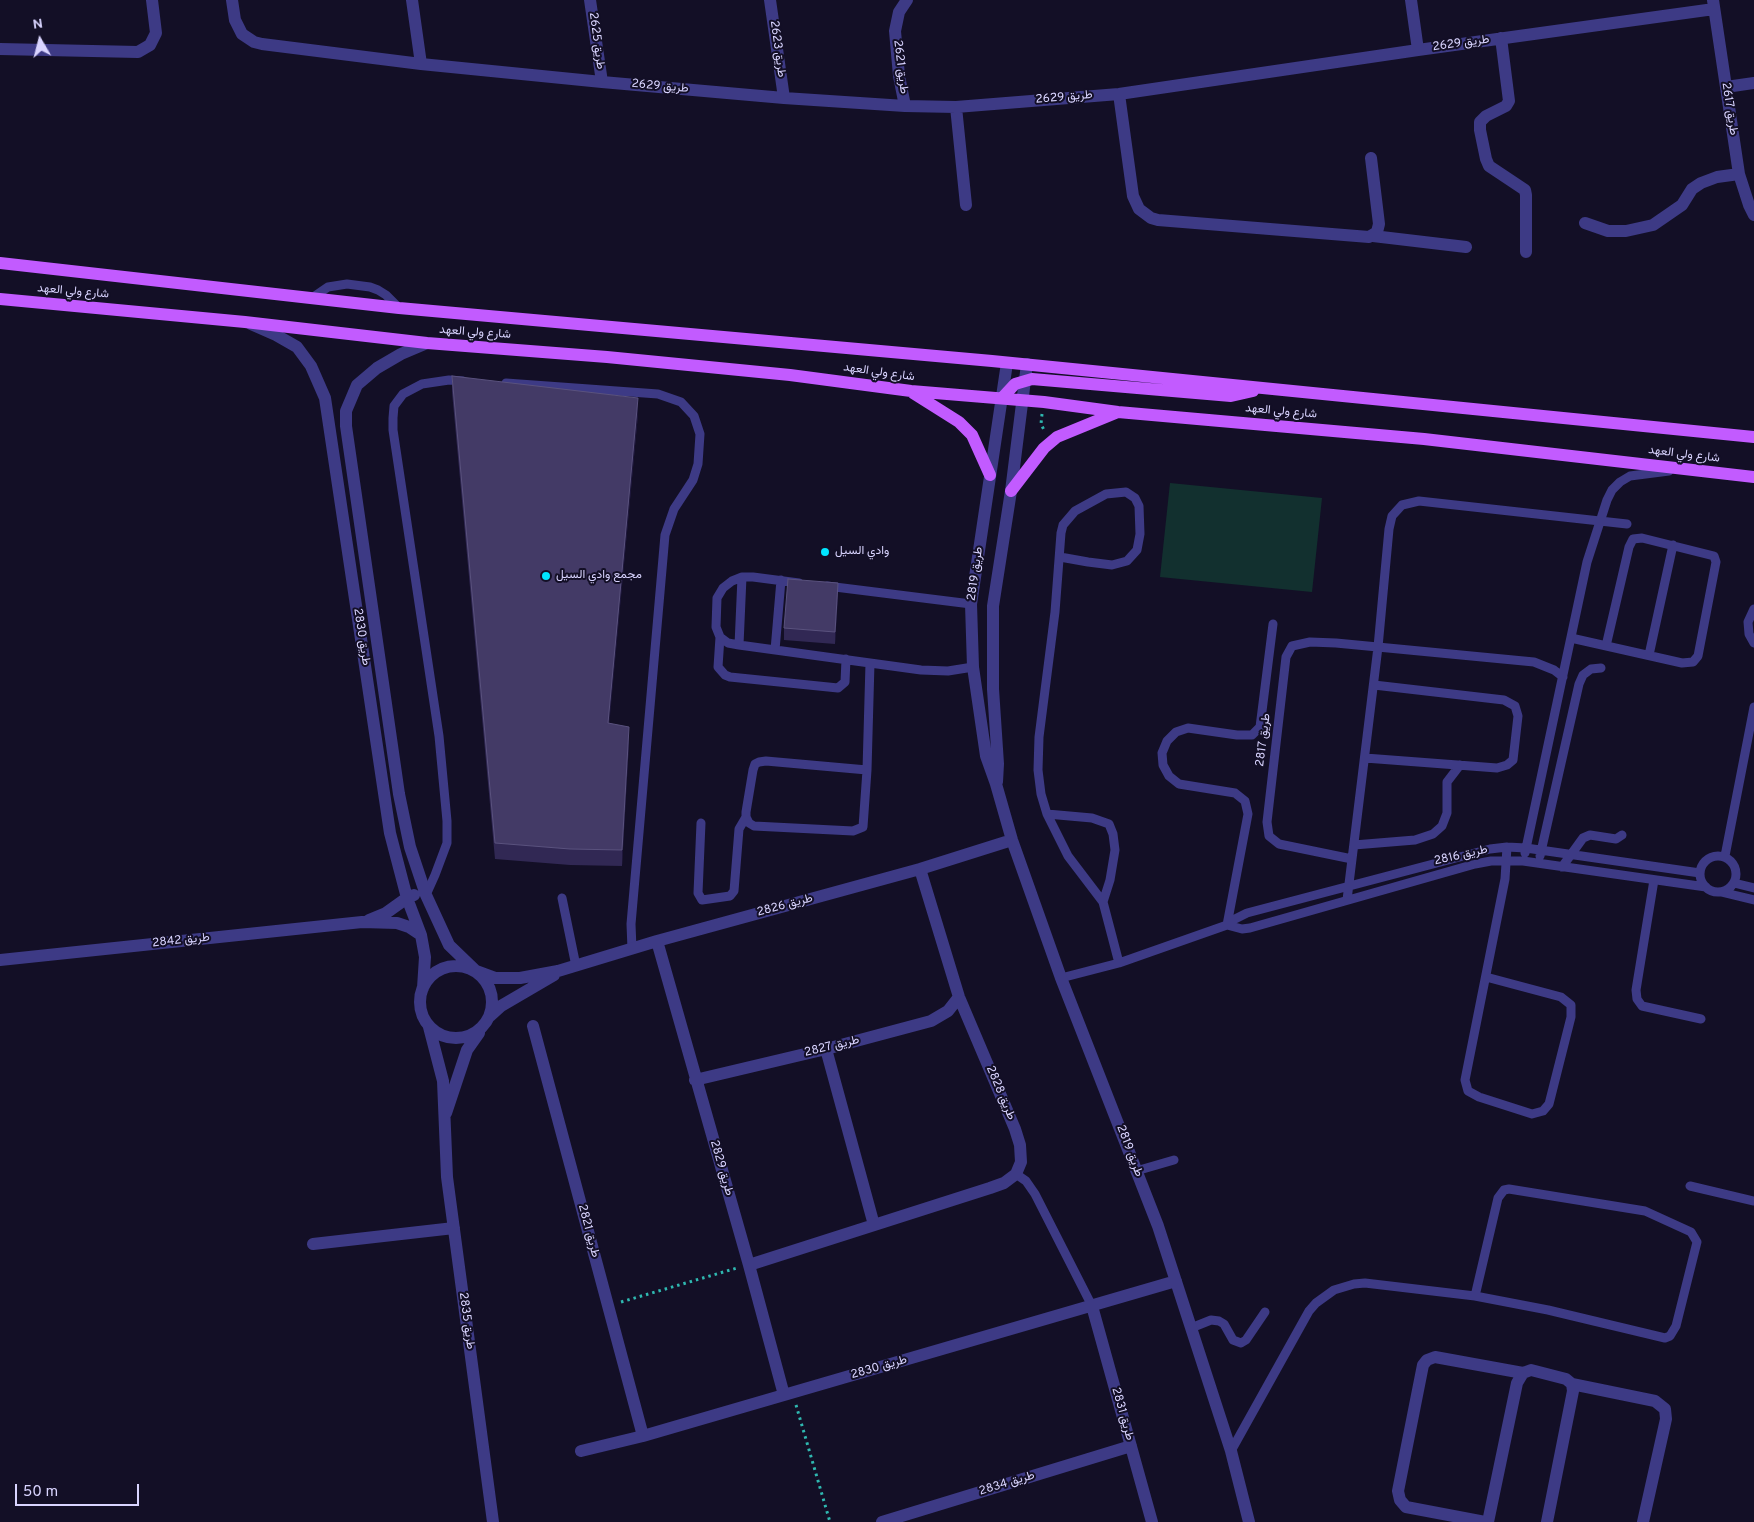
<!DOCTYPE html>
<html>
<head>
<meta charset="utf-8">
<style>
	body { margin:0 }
	#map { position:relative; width:1754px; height:1522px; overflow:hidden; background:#130f26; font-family:Overpass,sans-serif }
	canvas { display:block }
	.north { position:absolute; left:15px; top:15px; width:50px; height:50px; -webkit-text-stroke:4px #130f26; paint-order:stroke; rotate:352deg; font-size:14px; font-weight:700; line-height:20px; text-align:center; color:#d9d4ff }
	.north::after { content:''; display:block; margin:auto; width:18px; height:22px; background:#d9d4ff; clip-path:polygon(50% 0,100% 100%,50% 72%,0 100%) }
	.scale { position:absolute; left:15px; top:1484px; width:124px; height:22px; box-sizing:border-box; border:2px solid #d9d4ff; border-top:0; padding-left:6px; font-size:15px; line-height:18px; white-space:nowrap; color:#d9d4ff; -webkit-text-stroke:4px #130f26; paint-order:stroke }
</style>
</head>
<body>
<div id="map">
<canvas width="1754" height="1522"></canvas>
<div class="north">N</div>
<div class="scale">50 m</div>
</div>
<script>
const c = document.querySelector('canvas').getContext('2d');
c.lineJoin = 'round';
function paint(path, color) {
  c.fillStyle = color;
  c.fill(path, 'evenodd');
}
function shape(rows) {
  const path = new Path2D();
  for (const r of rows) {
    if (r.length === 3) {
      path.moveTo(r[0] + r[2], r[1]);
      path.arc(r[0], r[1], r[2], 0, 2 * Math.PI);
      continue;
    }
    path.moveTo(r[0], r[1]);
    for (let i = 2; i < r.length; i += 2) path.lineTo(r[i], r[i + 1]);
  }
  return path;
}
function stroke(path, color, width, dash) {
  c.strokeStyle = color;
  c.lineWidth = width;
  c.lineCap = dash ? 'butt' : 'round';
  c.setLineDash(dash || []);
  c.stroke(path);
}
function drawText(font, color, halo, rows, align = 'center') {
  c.font = font + ' Overpass,Vazirmatn,sans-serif';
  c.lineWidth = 4;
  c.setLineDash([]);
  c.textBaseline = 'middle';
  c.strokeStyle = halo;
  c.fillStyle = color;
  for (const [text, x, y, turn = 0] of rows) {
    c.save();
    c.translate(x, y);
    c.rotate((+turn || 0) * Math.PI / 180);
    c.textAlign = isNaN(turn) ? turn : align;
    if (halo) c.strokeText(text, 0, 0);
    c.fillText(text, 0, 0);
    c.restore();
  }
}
paint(shape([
	[1170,483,1322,498,1312,592,1160,577]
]), '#12302f');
stroke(shape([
	[1042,414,1041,424,1044,430],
	[621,1302,737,1268],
	[796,1405,830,1522]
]), '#2fb8b0', 3, [2.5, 4]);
stroke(shape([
	[312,298,328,287,347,284,370,287,378,290,386,295,399,308],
	[506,383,658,394,681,402,694,416,700,434,698,464,693,480,674,509,665,535,631,924,632,949],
	[1060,557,1088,562,1112,565,1127,561,1137,550,1140,534,1139,506,1135,498,1126,492,1106,494,1075,511,1063,525,1061,533,1055,612,1039,737,1038,770,1041,794,1047,814,1068,856,1103,902,1119,963],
	[799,583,753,577,742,577,732,581,723,588,717,598,716,627,720,637,728,643,739,645,921,670,948,671,973,667],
	[827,586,971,604],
	[1754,609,1748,622,1749,634,1754,643],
	[720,637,718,667,725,675,730,677,838,688,845,682,846,659],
	[1571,638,1682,663,1693,662,1698,656,1716,562,1714,556,1642,538,1633,539,1629,547,1606,646],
	[739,645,742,577],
	[775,650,781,580],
	[1649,655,1673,545],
	[1365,758,1497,768,1507,765,1513,760,1518,716,1515,706,1504,700,1374,685],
	[867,770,766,761,759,762,755,764,753,770,746,812,746,817,749,823,754,826,853,831,863,827,867,770,870,663],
	[1047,814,1092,818,1109,824,1113,834,1115,850,1110,880,1103,902],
	[701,823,698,893,702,900,730,896,734,891,739,829,746,817],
	[1354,845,1415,840,1433,834,1442,826,1447,813,1447,782,1460,765],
	[1525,853,1587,562,1607,500,1612,490,1620,482,1630,476,1669,471],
	[1718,874,18],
	[1540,856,1579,684,1583,675,1591,669,1601,668],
	[1725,856,1754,707],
	[1352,859,1279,844,1269,836,1267,822,1286,657,1292,646,1310,642,1336,643,1534,662,1554,670,1563,677],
	[1562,867,1583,838,1590,835,1616,839,1622,835],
	[1654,880,1636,990,1637,999,1642,1006,1701,1019],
	[1734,883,1754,888],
	[1721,892,1754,900],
	[426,895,435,875,447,843,447,821,439,736,393,430,393,418,394,406,403,394,422,384,449,380,463,381],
	[562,898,576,966],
	[1347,900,1378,647,1389,529,1392,516,1402,505,1419,501,1627,524],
	[1227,925,1242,929,1250,928,1475,864,1491,861,1523,861,1706,887],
	[1227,925,1248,814,1245,801,1235,793,1179,784,1169,776,1163,765,1162,753,1167,741,1176,732,1188,728,1237,735,1252,735,1260,727,1273,624],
	[1486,977,1561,997,1571,1005,1571,1017,1549,1104,1543,1111,1532,1114,1479,1097,1468,1091,1465,1080,1505,879,1507,847],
	[1061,978,1119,963,1227,925,1233,920,1247,913,1490,849,1507,847,1526,848,1700,873],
	[1136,1171,1174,1160],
	[1016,1174,1026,1181,1035,1194,1092,1306],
	[1690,1186,1754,1201],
	[1191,1328,1211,1320,1219,1321,1224,1324,1233,1340,1241,1343,1246,1340,1265,1312],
	[1231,1451,1309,1311,1316,1303,1334,1290,1354,1284,1365,1283,1475,1296,1548,1310,1665,1338,1670,1336,1676,1326,1697,1242,1691,1232,1645,1211,1509,1189,1504,1190,1498,1198,1475,1296]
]), '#3d3a85', 9);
stroke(shape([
	[232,0,235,20,242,34,254,42,262,44,421,64,602,82,784,98,905,106,956,107,1119,94,1418,50,1714,9],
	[412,0,421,64],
	[590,0,602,82],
	[770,0,784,98],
	[1411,0,1418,50],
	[1713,0,1739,174,1749,205,1754,215],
	[1501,38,1509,101,1506,106,1486,116,1480,122,1480,130,1486,159,1489,166,1525,190,1526,195,1526,252],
	[0,49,138,52,150,45,156,33,152,0],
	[1726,87,1754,83],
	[1119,94,1133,196,1139,209,1151,218,1158,220,1369,237,1377,232,1379,224,1371,158],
	[905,106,899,76,895,31,899,12,907,0],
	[956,107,966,205],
	[1585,223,1608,231,1626,231,1653,225,1682,205,1692,189,1701,183,1717,177,1739,174],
	[1373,236,1466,247],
	[251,324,276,335,297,347,311,366,325,398,390,833,407,898,421,935,425,957,423,988],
	[427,343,401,354,377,368,357,385,346,411,346,426,399,794,410,847,426,895,449,945,476,971,495,978,520,978,558,971,657,941,920,869,1012,840],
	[1007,363,971,604,973,667,986,756,996,784,1012,840,1061,978,1158,1226,1231,1451,1249,1522],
	[997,782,998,764,993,689,993,606,1011,491,1027,364],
	[369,920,386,913,407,898,414,895],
	[657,941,749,1265,784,1395],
	[0,960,362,922,397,923,409,927,421,935],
	[456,1002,36],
	[490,1016,501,1006,554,975],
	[533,1026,643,1436],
	[429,1027,443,1081,447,1177,493,1522],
	[826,1049,874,1225],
	[695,1080,826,1049,931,1021,948,1011,959,997],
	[446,1113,467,1050,479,1033],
	[313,1244,454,1228],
	[749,1265,990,1188,1004,1183,1016,1174,1021,1162,1020,1145,1015,1129,959,997,920,869],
	[1092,1306,1152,1522],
	[1572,1384,1655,1401,1665,1409,1666,1419,1643,1522],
	[581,1451,643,1436,1176,1281],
	[882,1522,1131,1446],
	[1485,1522,1406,1507,1400,1500,1398,1491,1423,1365,1427,1360,1435,1357,1523,1373],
	[1488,1522,1517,1383,1523,1373,1531,1370,1566,1379,1572,1384,1573,1391,1547,1522]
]), '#3d3a85', 12);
stroke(shape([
	[0,263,399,308,992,361,1754,437],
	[0,299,245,322,427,343,607,357,790,375,911,391,1044,402,1118,412,1424,439,1754,477],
	[913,393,959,422,972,435,990,475],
	[1002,398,1015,384,1032,379,1231,396,1253,391],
	[1011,491,1044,448,1057,437,1118,412]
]), '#c25bff', 12);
paint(shape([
	[452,376,638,414,609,723,629,743,622,866,570,865,495,859,452,392],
	[838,595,835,644,784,640,784,628]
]), '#312854');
paint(shape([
	[638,398,638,414,608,738,608,723],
	[838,583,838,595,835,644,835,632],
	[629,727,629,743,622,866,622,850]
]), '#1d163a');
const building = shape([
	[452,376,638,398,608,723,629,727,622,850,570,849,495,843,452,376],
	[788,579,838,583,835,632,784,628,788,579]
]);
paint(building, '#433a66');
stroke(building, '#5a527e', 1);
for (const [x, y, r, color] of [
	[825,552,5,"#00e5ff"],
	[546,576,5,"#00e5ff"]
]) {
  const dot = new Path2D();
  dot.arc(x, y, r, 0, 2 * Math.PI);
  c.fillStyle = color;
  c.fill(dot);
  stroke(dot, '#130f26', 2);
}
drawText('12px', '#d9d4ff', '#130f26', [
	["طريق 2625",596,41,82],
	["طريق 2629",1461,44,-8],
	["طريق 2623",777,49,82],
	["طريق 2621",900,67,83],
	["طريق 2629",660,87,5],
	["طريق 2629",1064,98,-5],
	["طريق 2617",1729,109,81],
	["شارع ولي العهد",73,292,5],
	["شارع ولي العهد",475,333,4],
	["شارع ولي العهد",879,373,8],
	["شارع ولي العهد",1281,412,5],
	["شارع ولي العهد",1684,455,7],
	["طريق 2819",976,574,-82],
	["طريق 2830",361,637,81],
	["طريق 2817",1264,740,-83],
	["طريق 2816",1461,856,-13],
	["طريق 2826",785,906,-15],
	["طريق 2842",181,941,-6],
	["طريق 2827",832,1047,-14],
	["طريق 2828",1000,1093,67],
	["طريق 2819",1129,1151,69],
	["طريق 2829",721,1168,74],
	["طريق 2821",588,1231,75],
	["طريق 2835",466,1321,82],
	["طريق 2830",879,1368,-16],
	["طريق 2831",1122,1414,74],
	["طريق 2834",1007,1484,-17]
]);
drawText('12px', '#d9d4ff', '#130f26', [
	["وادي السيل",835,552],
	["مجمع وادي السيل",556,576]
], 'left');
</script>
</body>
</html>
